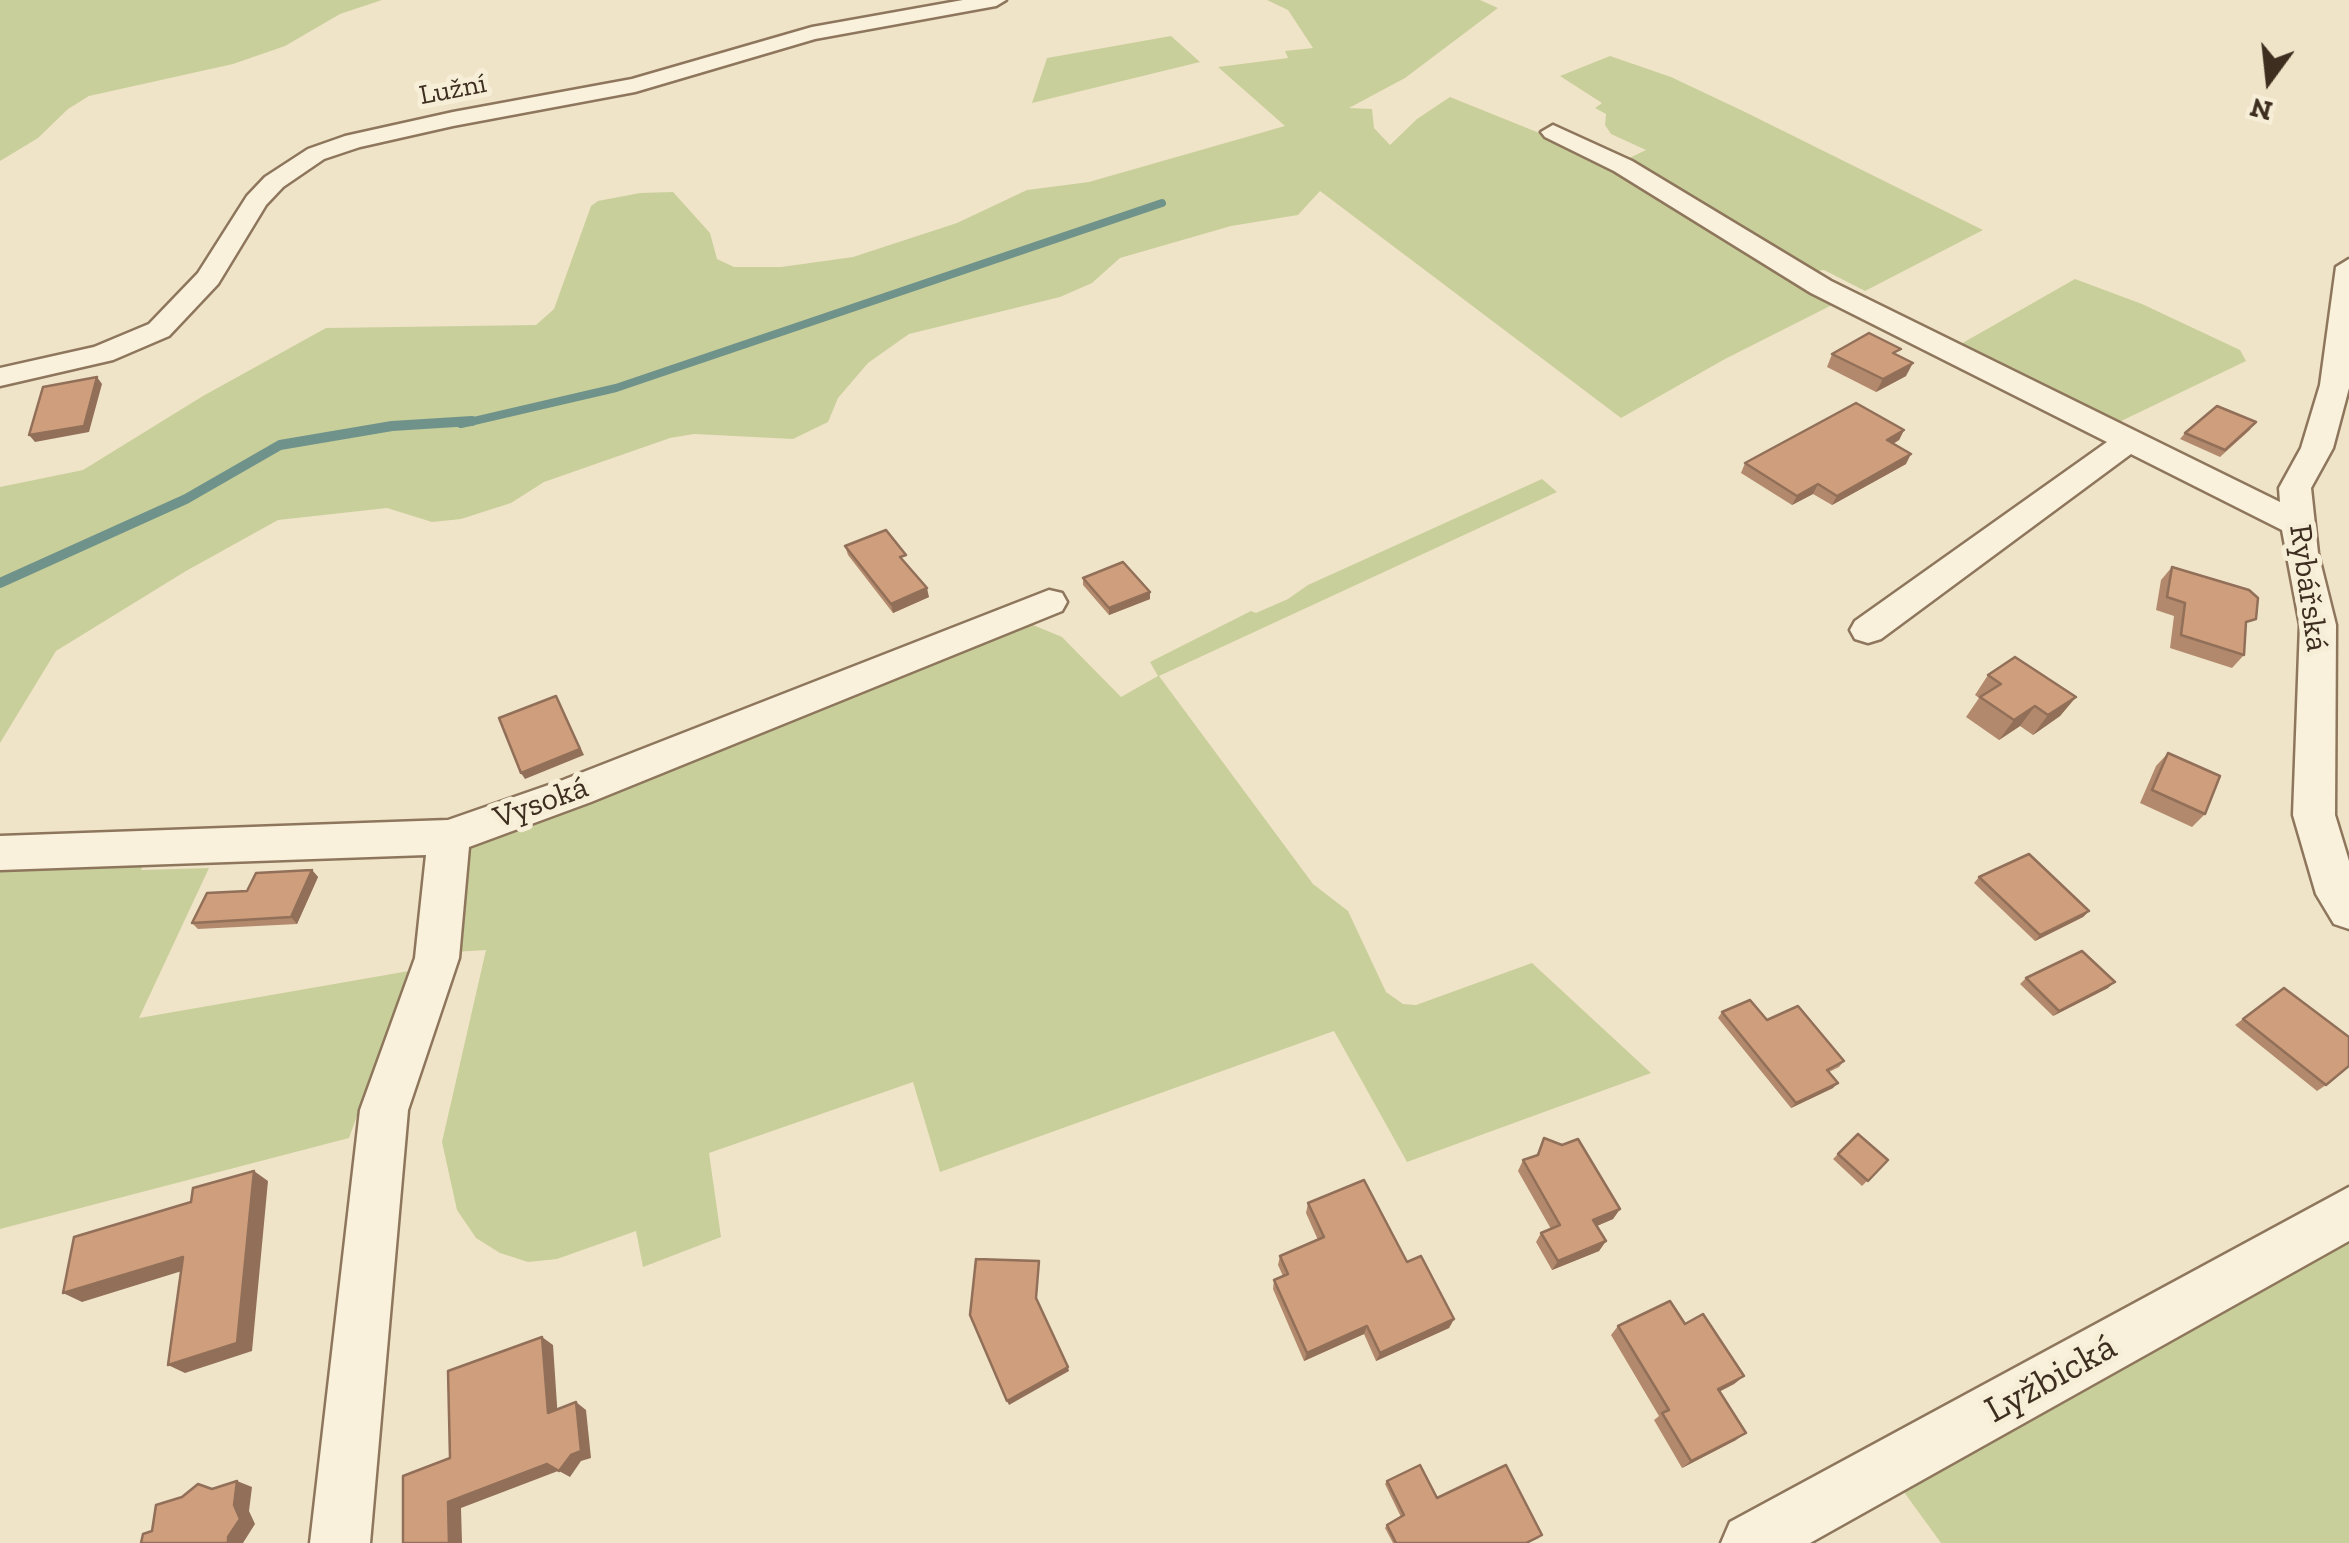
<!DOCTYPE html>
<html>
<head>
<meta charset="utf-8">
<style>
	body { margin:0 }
	#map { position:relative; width:2349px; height:1543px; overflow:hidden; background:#f0e4c8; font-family:"Zilla Slab",serif }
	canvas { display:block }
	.north { position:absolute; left:2219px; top:30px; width:100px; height:100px; -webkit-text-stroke:8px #f7eed8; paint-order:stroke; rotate:195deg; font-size:28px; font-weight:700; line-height:40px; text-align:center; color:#3d2e20 }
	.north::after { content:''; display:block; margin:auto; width:35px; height:45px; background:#3d2e20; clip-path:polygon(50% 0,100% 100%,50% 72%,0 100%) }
</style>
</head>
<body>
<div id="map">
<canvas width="2349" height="1543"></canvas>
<div class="north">N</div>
</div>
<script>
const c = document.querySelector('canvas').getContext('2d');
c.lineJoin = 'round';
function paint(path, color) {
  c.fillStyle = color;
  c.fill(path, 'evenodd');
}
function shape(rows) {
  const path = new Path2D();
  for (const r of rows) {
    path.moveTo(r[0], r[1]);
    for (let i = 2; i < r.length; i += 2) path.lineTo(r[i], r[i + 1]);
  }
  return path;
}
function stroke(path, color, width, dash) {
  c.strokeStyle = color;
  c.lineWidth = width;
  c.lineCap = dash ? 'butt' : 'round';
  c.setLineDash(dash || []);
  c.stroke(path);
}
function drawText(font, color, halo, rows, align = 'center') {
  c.font = font + ' "Zilla Slab",serif';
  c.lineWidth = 10;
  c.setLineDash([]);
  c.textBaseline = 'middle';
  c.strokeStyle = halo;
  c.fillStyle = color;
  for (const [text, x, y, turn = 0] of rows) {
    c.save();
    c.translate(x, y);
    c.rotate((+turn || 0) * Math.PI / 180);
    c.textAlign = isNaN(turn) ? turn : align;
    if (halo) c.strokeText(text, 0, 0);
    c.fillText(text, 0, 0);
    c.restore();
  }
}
paint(shape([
	[0,0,382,0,340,14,285,46,233,64,89,96,68,109,38,138,0,161],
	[1267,0,1480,0,1498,8,1405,78,1349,108,1372,109,1374,128,1390,145,1417,119,1450,97,1579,149,1840,301,1725,359,1621,418,1320,191,1298,215,1231,226,1120,258,1092,283,1060,297,909,334,868,363,838,398,828,422,793,439,694,434,670,438,544,482,511,503,461,519,432,522,387,508,278,520,186,571,56,651,0,743,0,487,83,470,203,396,326,328,536,325,554,309,591,206,598,201,640,193,673,192,710,233,717,259,734,267,781,267,853,257,957,223,1027,190,1089,182,1285,126,1218,67,1288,58,1285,51,1313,48,1288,10],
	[1171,36,1200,62,1032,103,1047,58],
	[1610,56,1671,77,1743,111,1983,230,1865,291,1824,270,1811,272,1621,162,1646,150,1611,134,1605,125,1606,114,1595,108,1602,103,1560,76],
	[2075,279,2142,304,2240,350,2246,361,2115,424,1952,349],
	[1542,479,1557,492,1159,676,1313,884,1348,911,1386,992,1403,1004,1416,1005,1532,963,1651,1073,1407,1162,1334,1031,940,1172,913,1082,709,1153,721,1237,643,1267,636,1231,557,1259,528,1262,500,1253,476,1238,457,1210,442,1142,486,950,453,952,468,839,1021,626,1033,625,1062,637,1121,697,1158,676,1150,662,1251,611,1256,613,1288,599,1308,585],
	[146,857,141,870,209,868,139,1018,409,971,349,1138,0,1229,0,864],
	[2349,1240,2349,1543,1941,1543,1901,1488]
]), '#c9cf9b');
stroke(shape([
	[461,424,616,388,1162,203]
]), '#6f938a', 8);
stroke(shape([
	[0,583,186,499,280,445,392,426,472,421]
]), '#6f938a', 10);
const street = shape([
	[963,0,1006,0,996,6,815,39,635,92,453,126,360,147,324,159,283,187,266,205,218,284,169,336,113,360,0,386,0,368,94,347,149,324,198,273,247,196,265,177,308,149,345,136,453,112,632,79,812,27,963,0],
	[1553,125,1632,161,1831,281,2280,502,2279,488,2301,448,2320,385,2336,267,2349,259,2349,388,2333,448,2311,488,2318,553,2336,625,2335,815,2349,861,2349,929,2334,924,2316,894,2293,815,2300,625,2282,530,2131,454,1881,639,1868,643,1855,639,1850,630,1855,621,2107,442,1811,293,1614,171,1545,137,1541,132,1553,125],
	[1049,590,1062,593,1067,602,1062,611,591,802,469,847,459,958,408,1110,370,1543,310,1543,360,1110,415,958,426,855,0,870,0,836,448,820,563,780,1049,590],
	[2349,1187,2349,1241,1810,1543,1721,1543,1730,1522,2349,1187]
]);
stroke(street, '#8d765c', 5);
paint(street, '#faf1dc');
paint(shape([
	[1832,354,1898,355,1906,376,1876,392,1827,367],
	[2251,429,2220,457,2180,439,2185,433],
	[1904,430,1899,440,1893,444,1906,464,1832,505,1813,494,1792,505,1741,473,1745,463],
	[845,546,908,565,929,597,893,613,848,555],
	[2172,567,2246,631,2244,655,2232,668,2170,648,2174,616,2156,610,2161,580],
	[1083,578,1150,592,1150,599,1109,615,1083,585],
	[1988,675,2076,697,2060,716,2033,735,2020,726,1999,740,1966,717,1979,698,1975,695],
	[2168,753,2205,814,2192,827,2140,803,2156,766],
	[312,870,318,877,297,924,198,929,192,923,247,891],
	[1979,877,2089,911,2083,917,2035,941,1974,883],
	[2026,978,2108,988,2053,1016,2020,984],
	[2284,988,2326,1085,2317,1091,2235,1025],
	[1722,1012,1767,1020,1844,1061,1839,1067,1829,1072,1833,1088,1791,1108,1718,1018],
	[1858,1134,1888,1160,1862,1186,1833,1159],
	[1544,1138,1620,1209,1613,1219,1597,1226,1606,1241,1599,1251,1552,1270,1536,1242,1541,1233,1551,1229,1518,1171,1523,1160,1536,1156],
	[1308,1203,1407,1262,1454,1319,1449,1328,1376,1361,1364,1334,1304,1361,1273,1289,1274,1280,1283,1276,1278,1265,1280,1256,1318,1240,1306,1213],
	[1685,1324,1744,1376,1734,1384,1719,1392,1736,1440,1682,1468,1654,1420,1659,1416,1611,1335,1618,1326],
	[1387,1481,1437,1498,1539,1538,1528,1543,1393,1543,1385,1528,1387,1525,1401,1517,1385,1484]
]), '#b2896c');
paint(shape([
	[1913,363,1906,376,1876,392,1883,379],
	[97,377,102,384,89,432,35,442,29,435],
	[1904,430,1899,440,1882,450,1887,440],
	[1911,454,1906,464,1832,505,1837,496],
	[1818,484,1813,494,1792,505,1797,496],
	[927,588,929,597,893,613,891,604],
	[1150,592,1150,599,1109,615,1109,608],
	[556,696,584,755,525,779,521,773],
	[2076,697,2060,716,2033,735,2048,715],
	[2035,706,2020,726,1999,740,2014,720],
	[312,870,318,877,297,924,291,917],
	[2089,911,2083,917,2035,941,2040,935],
	[2115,982,2108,988,2053,1016,2059,1011],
	[1838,1083,1833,1088,1791,1108,1796,1103],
	[254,1171,268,1181,252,1351,185,1373,168,1365],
	[1620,1209,1613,1219,1587,1230,1593,1220],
	[1606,1241,1599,1251,1552,1270,1558,1261],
	[183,1257,198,1266,82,1302,63,1293],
	[1454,1319,1449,1328,1376,1361,1380,1353],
	[1367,1326,1364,1334,1304,1361,1307,1353],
	[542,1337,553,1345,558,1420,548,1413],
	[1068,1367,1069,1371,1009,1405,1007,1401],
	[1744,1376,1734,1384,1708,1397,1718,1389],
	[576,1402,586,1410,591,1458,581,1461,570,1477,559,1471],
	[1746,1433,1736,1440,1682,1468,1691,1461],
	[547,1464,558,1471,461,1508,462,1543,449,1543,448,1502],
	[237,1481,252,1487,249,1511,255,1524,243,1543,228,1543]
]), '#916f58');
const building = shape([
	[1869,333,1901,349,1893,353,1913,363,1883,379,1832,354,1869,333],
	[97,377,84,426,29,435,43,387,97,377],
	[1856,403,1904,430,1887,440,1911,454,1837,496,1818,484,1797,496,1745,463,1856,403],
	[2217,406,2256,422,2225,450,2185,433,2217,406],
	[886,530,906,555,900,557,927,588,891,604,845,546,886,530],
	[1123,562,1150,592,1109,608,1083,578,1123,562],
	[2172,567,2249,590,2258,598,2256,619,2246,622,2244,655,2181,635,2185,603,2167,597,2172,567],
	[2015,657,2076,697,2048,715,2035,706,2014,720,1980,697,2001,684,1988,675,2015,657],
	[556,696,580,749,521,773,499,718,556,696],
	[2168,753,2220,776,2205,814,2152,790,2168,753],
	[2029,854,2089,911,2040,935,1979,877,2029,854],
	[312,870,291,917,192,923,207,893,247,891,256,873,312,870],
	[2082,951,2115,982,2059,1011,2026,978,2082,951],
	[2284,988,2349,1037,2349,1066,2326,1085,2243,1019,2284,988],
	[1750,1000,1767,1020,1798,1006,1844,1061,1827,1070,1838,1083,1796,1103,1722,1012,1750,1000],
	[1858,1134,1888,1160,1868,1181,1838,1154,1858,1134],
	[1544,1138,1562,1145,1578,1139,1620,1209,1593,1220,1606,1241,1558,1261,1541,1233,1560,1225,1523,1160,1538,1155,1544,1138],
	[254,1171,237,1343,168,1365,183,1257,63,1293,74,1237,191,1202,193,1188,254,1171],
	[1364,1180,1407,1262,1421,1256,1454,1319,1380,1353,1367,1326,1307,1353,1274,1280,1288,1274,1280,1256,1324,1237,1308,1203,1364,1180],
	[976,1259,1039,1261,1036,1298,1068,1367,1007,1401,970,1315,976,1259],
	[1670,1301,1685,1324,1703,1314,1744,1376,1718,1389,1746,1433,1691,1461,1662,1413,1669,1410,1618,1326,1670,1301],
	[542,1337,548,1413,576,1402,581,1451,571,1455,559,1471,547,1464,448,1502,449,1543,403,1543,403,1476,450,1458,448,1371,542,1337],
	[1420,1465,1437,1498,1506,1465,1542,1535,1526,1543,1396,1543,1387,1525,1404,1515,1387,1481,1420,1465],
	[237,1481,234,1505,240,1519,228,1537,228,1543,141,1543,143,1534,152,1531,156,1505,182,1497,198,1484,212,1489,237,1481]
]);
paint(building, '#cf9f7d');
stroke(building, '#916f58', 2.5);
drawText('28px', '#3d2e20', '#f7eed8', [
	["Lužní",453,90,-11]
]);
drawText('32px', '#3d2e20', '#f7eed8', [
	["Rybářská",2308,588,82],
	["Vysoká",541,803,-20]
]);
drawText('38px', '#3d2e20', '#f7eed8', [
	["Lyžbická",2051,1379,-29]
]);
</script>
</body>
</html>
